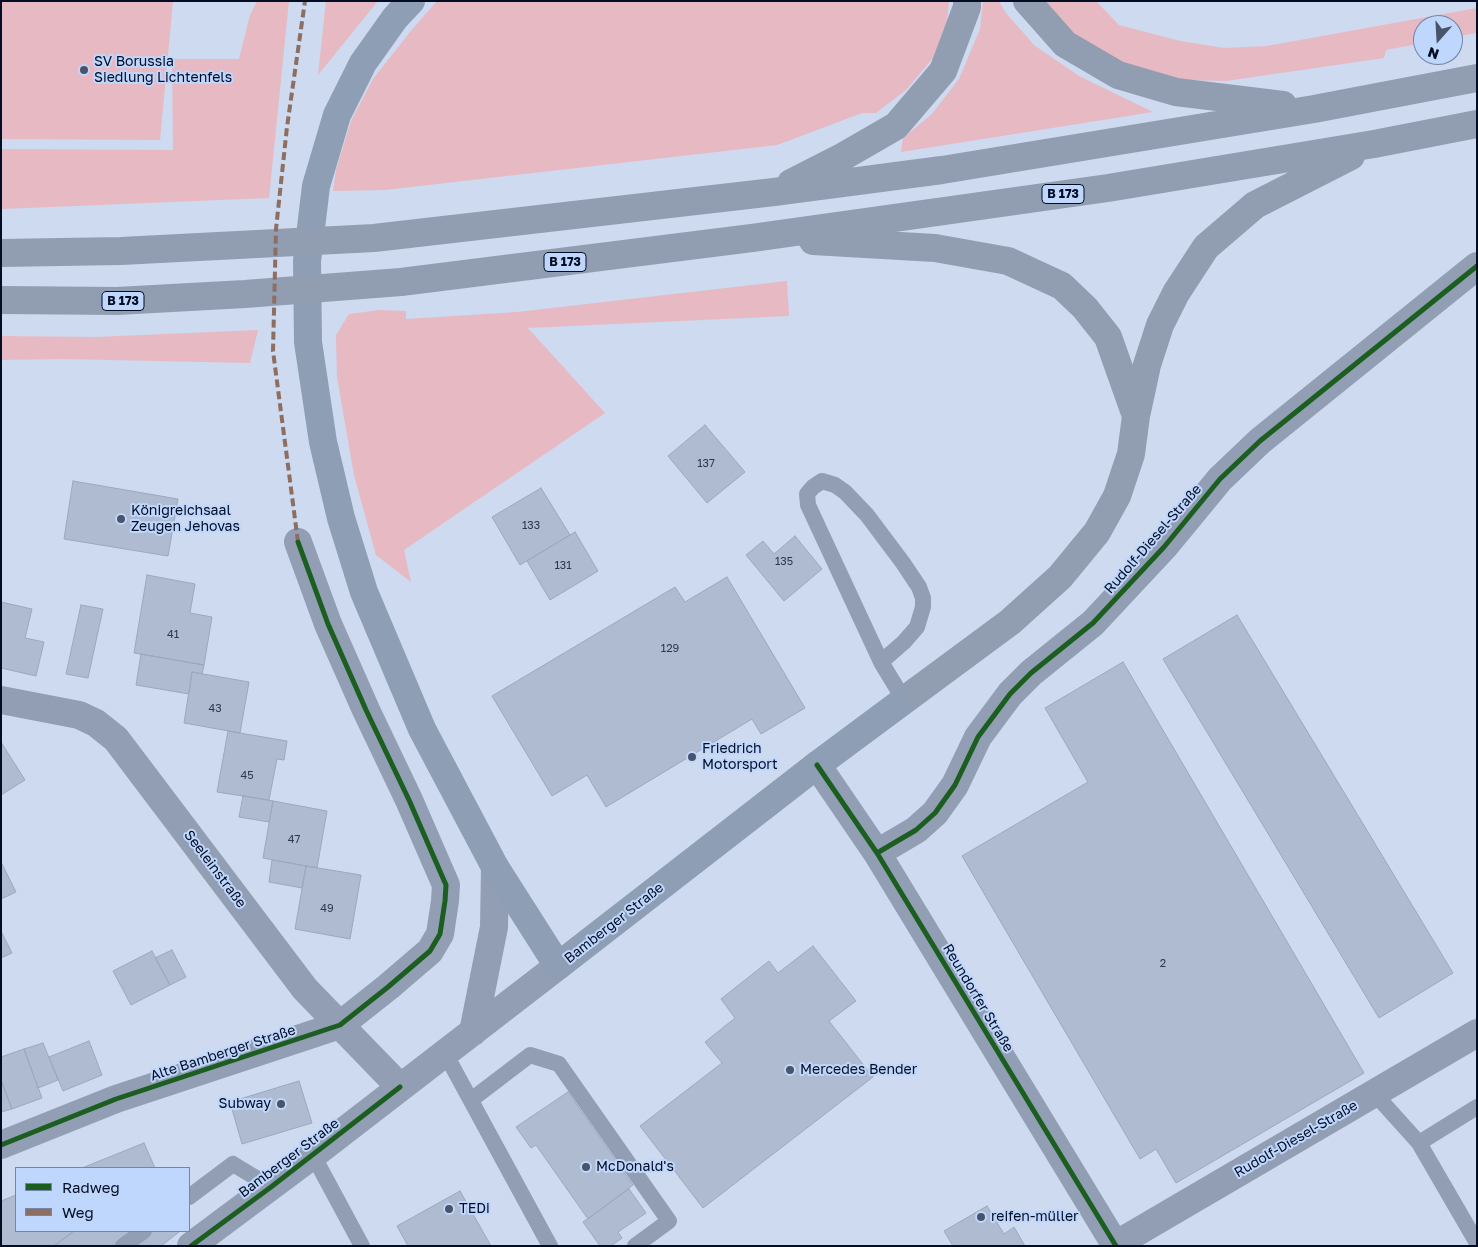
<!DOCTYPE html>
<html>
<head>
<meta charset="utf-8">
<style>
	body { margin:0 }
	#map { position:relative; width:1478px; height:1247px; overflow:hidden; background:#cddaef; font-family:"Golos Text",sans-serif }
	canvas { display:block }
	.frame { position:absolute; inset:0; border:2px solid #020c22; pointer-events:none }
	.legend { position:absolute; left:15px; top:1167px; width:175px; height:65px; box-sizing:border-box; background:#bfd7fd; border:1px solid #7386a5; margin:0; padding:6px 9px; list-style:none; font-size:15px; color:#020c22 }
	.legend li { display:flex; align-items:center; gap:10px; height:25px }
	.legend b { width:25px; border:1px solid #7386a5 }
	.north { position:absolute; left:1413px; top:15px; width:50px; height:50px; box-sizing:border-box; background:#bfd7fd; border:1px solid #7386a5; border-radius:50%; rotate:199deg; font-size:14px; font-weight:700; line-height:20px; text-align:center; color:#020c22 }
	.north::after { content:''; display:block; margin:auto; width:18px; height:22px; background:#49546a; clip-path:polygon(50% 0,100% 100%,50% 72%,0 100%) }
</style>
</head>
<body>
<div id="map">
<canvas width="1478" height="1247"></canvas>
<div class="frame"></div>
<ul class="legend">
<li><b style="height:6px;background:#1b5e20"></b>Radweg</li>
<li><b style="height:6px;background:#8d6e63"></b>Weg</li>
</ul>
<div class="north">N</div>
</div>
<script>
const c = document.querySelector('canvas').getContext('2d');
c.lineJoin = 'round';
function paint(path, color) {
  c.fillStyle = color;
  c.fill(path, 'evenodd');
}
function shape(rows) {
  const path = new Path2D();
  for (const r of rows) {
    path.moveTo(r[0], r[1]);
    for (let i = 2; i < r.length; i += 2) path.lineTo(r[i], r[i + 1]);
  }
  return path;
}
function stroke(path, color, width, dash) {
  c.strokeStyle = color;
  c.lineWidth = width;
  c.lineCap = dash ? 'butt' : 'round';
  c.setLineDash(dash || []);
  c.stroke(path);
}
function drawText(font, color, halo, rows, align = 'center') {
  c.font = font + ' "Golos Text",sans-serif';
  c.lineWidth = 4;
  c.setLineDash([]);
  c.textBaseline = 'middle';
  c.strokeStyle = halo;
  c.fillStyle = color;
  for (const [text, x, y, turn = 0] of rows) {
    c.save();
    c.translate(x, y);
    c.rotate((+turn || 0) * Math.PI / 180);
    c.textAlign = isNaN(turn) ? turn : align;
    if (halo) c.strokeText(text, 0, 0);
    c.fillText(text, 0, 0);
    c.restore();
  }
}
paint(shape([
	[1,1,173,1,160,140,1,139],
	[257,1,289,1,269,198,1,209,1,149,173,150,172,59,239,59,250,15],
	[326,1,378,1,318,75],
	[437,1,949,1,947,20,933,58,906,90,876,113,862,113,777,145,385,190,333,191,336,170,351,121,373,79,410,32],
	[983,1,999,1,1006,13,1034,45,1079,76,1153,112,901,152,903,138,932,114,959,79,980,29],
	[1042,1,1096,1,1119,25,1180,41,1224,48,1267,46,1477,8,1477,33,1453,37,1453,25,1423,25,1423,43,1386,50,1384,58,1226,81,1183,80,1145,73,1111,57,1079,38],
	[787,281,789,316,528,328,605,413,404,550,411,582,376,555,354,475,337,377,336,335,349,314,380,310,406,311,406,319,517,312],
	[258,330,250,363,63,359,1,360,1,336,96,337]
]), '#e6b9c3');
const building = shape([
	[705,425,745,472,707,503,668,456,705,425],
	[73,481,178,499,168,556,64,539,73,481],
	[541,488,570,535,520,565,492,517,541,488],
	[575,532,598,571,550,600,527,561,575,532],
	[795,536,822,569,784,601,746,555,763,541,774,554,795,536],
	[147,575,195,584,190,613,212,617,204,665,134,653,147,575],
	[727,577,805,708,761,734,752,719,606,807,587,775,552,796,492,696,675,587,685,602,727,577],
	[1,602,32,609,25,638,44,642,36,676,1,668,1,602],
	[81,605,103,609,88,678,66,674,81,605],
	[1237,615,1453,973,1379,1018,1163,659,1237,615],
	[141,654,204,665,202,674,192,672,189,694,136,685,141,654],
	[1123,662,1364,1073,1176,1183,1156,1149,1140,1159,962,856,1088,782,1045,708,1123,662],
	[192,672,249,682,240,733,184,723,192,672],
	[228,731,287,741,284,760,277,759,269,800,217,792,228,731],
	[1,742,25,780,1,795,1,742],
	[243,796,273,801,269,822,239,817,243,796],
	[273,801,327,811,317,868,263,858,273,801],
	[272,860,306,866,302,888,269,882,272,860],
	[1,862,16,892,1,899,1,862],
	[306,866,361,875,350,939,295,929,306,866],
	[1,931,12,953,1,958,1,931],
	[813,946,856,1001,829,1021,873,1077,703,1208,640,1126,722,1063,705,1042,735,1018,721,999,769,961,778,973,813,946],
	[172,950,186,977,170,985,155,958,172,950],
	[152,951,170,985,131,1005,113,971,152,951],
	[89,1041,102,1075,63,1091,49,1057,89,1041],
	[43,1043,58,1080,38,1088,24,1049,43,1043],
	[24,1049,42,1098,12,1109,1,1080,1,1057,24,1049],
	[299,1081,312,1123,242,1144,230,1102,299,1081],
	[2,1083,12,1109,1,1112,1,1084,2,1083],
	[568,1092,633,1185,588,1219,536,1145,531,1148,516,1127,568,1092],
	[144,1143,155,1168,82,1168,144,1143],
	[629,1189,646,1213,618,1232,622,1238,611,1246,600,1246,583,1222,629,1189],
	[460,1191,491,1246,408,1246,397,1226,460,1191],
	[16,1195,16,1231,74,1231,54,1246,1,1246,1,1201,16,1195],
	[987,1206,1004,1234,1014,1227,1025,1246,953,1246,944,1231,987,1206],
	[74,1231,179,1231,179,1232,161,1246,54,1246,74,1231]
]);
paint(building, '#aebbd0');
stroke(building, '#9ca8bc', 1);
stroke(shape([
	[881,662,904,642,917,627,923,607,923,598,919,587,903,563,867,515,845,492,835,485,822,481,813,487,807,494,808,505,881,662,904,700],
	[445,1053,550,1246],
	[1374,1093,1419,1143,1477,1107],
	[471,1100,530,1055,559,1064,669,1221,635,1246],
	[1419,1143,1477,1243],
	[313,1155,362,1246],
	[189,1197,233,1164,271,1187],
	[123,1246,144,1231]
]), '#929eb4', 16);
stroke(shape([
	[1,700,79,715,96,723,116,739,305,989,400,1087],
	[817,765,877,853,1116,1246],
	[877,853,916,830,935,813,955,785,978,737,1010,694,1031,673,1093,623,1164,547,1220,479,1260,441,1477,266],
	[1,1145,116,1099,340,1025,388,987,430,951,440,934,445,901,446,885,409,800,366,710,328,624,298,542],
	[1115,1245,1477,1033]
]), '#929eb4', 28);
stroke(shape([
	[473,1032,494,927,495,867],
	[191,1246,313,1155,558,966]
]), '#929eb4', 28);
stroke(shape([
	[411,1,395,18,363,63,337,115,316,186,307,261,308,342,323,442,341,518,364,592,422,729,495,867,558,966,817,765,918,690]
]), '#8e9eb5', 28);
stroke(shape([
	[1027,1,1065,44,1118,75,1176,92,1283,105],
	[791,183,844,156,896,126,943,71,967,7,967,1],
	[813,241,935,248,1008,261,1062,286,1085,308,1108,337,1136,416],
	[1,253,121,251,374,238,774,192,942,170,1314,109,1477,78],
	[1,300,117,301,245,294,401,282,752,238,1108,188,1374,144,1477,124],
	[918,690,1010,622,1060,577,1097,532,1117,496,1131,454,1136,416,1147,365,1160,325,1176,293,1206,247,1255,205,1351,156]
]), '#919eb2', 28);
stroke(shape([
	[298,542,273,351,276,229,287,127,305,1]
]), '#8d6e63', 4, [8, 4]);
stroke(shape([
	[817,765,877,853,1116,1246],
	[877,853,916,830,935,813,955,785,978,737,1010,694,1031,673,1093,623,1164,547,1220,479,1260,441,1477,266],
	[1,1145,116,1099,340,1025,388,987,430,951,440,934,445,901,446,885,409,800,366,710,328,624,298,542],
	[191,1246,271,1187,400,1087]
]), '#1b5e20', 5);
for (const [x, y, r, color] of [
	[84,70,5,"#49546a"],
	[121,519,5,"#49546a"],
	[692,757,5,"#49546a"],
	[790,1070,5,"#49546a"],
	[281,1104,5,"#49546a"],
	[586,1167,5,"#49546a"],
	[449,1209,5,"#49546a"],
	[981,1217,5,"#49546a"]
]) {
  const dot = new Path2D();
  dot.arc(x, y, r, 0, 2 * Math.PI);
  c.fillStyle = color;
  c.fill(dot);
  stroke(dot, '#bfd7fd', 2);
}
drawText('11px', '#2d384e', null, [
	["137",706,464],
	["133",531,526],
	["135",784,562],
	["131",563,566],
	["41",173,635],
	["129",670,649],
	["43",215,709],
	["45",247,776],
	["47",294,840],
	["49",327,909],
	["2",1163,964]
]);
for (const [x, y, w] of [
	[1063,194,42],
	[565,262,42],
	[123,301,42]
]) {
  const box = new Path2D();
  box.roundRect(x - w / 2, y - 9.5, w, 19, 4);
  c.fillStyle = '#bfd7fd';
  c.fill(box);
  stroke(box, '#020c22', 1);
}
drawText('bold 12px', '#020c22', null, [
	["B 173",1063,194],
	["B 173",565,262],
	["B 173",123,301]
]);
drawText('14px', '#020c22', '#bfd7fd', [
	["SV Borussia",94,62],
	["Siedlung Lichtenfels",94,78],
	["Königreichsaal",131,511],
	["Zeugen Jehovas",131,527],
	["Friedrich",702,749],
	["Motorsport",702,765],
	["Mercedes Bender",800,1070],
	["Subway",271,1104,"right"],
	["McDonald's",596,1167],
	["TEDi",459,1209],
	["reifen-müller",991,1217]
], 'left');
drawText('14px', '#020c22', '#bfd7fd', [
	["Rudolf-Diesel-Straße",1153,539,-49],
	["Seeleinstraße",215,869,53],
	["Bamberger Straße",614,923,-38],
	["Reundorfer Straße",978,998,59],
	["Alte Bamberger Straße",223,1053,-18],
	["Rudolf-Diesel-Straße",1296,1139,-30],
	["Bamberger Straße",289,1158,-37]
]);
</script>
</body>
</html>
